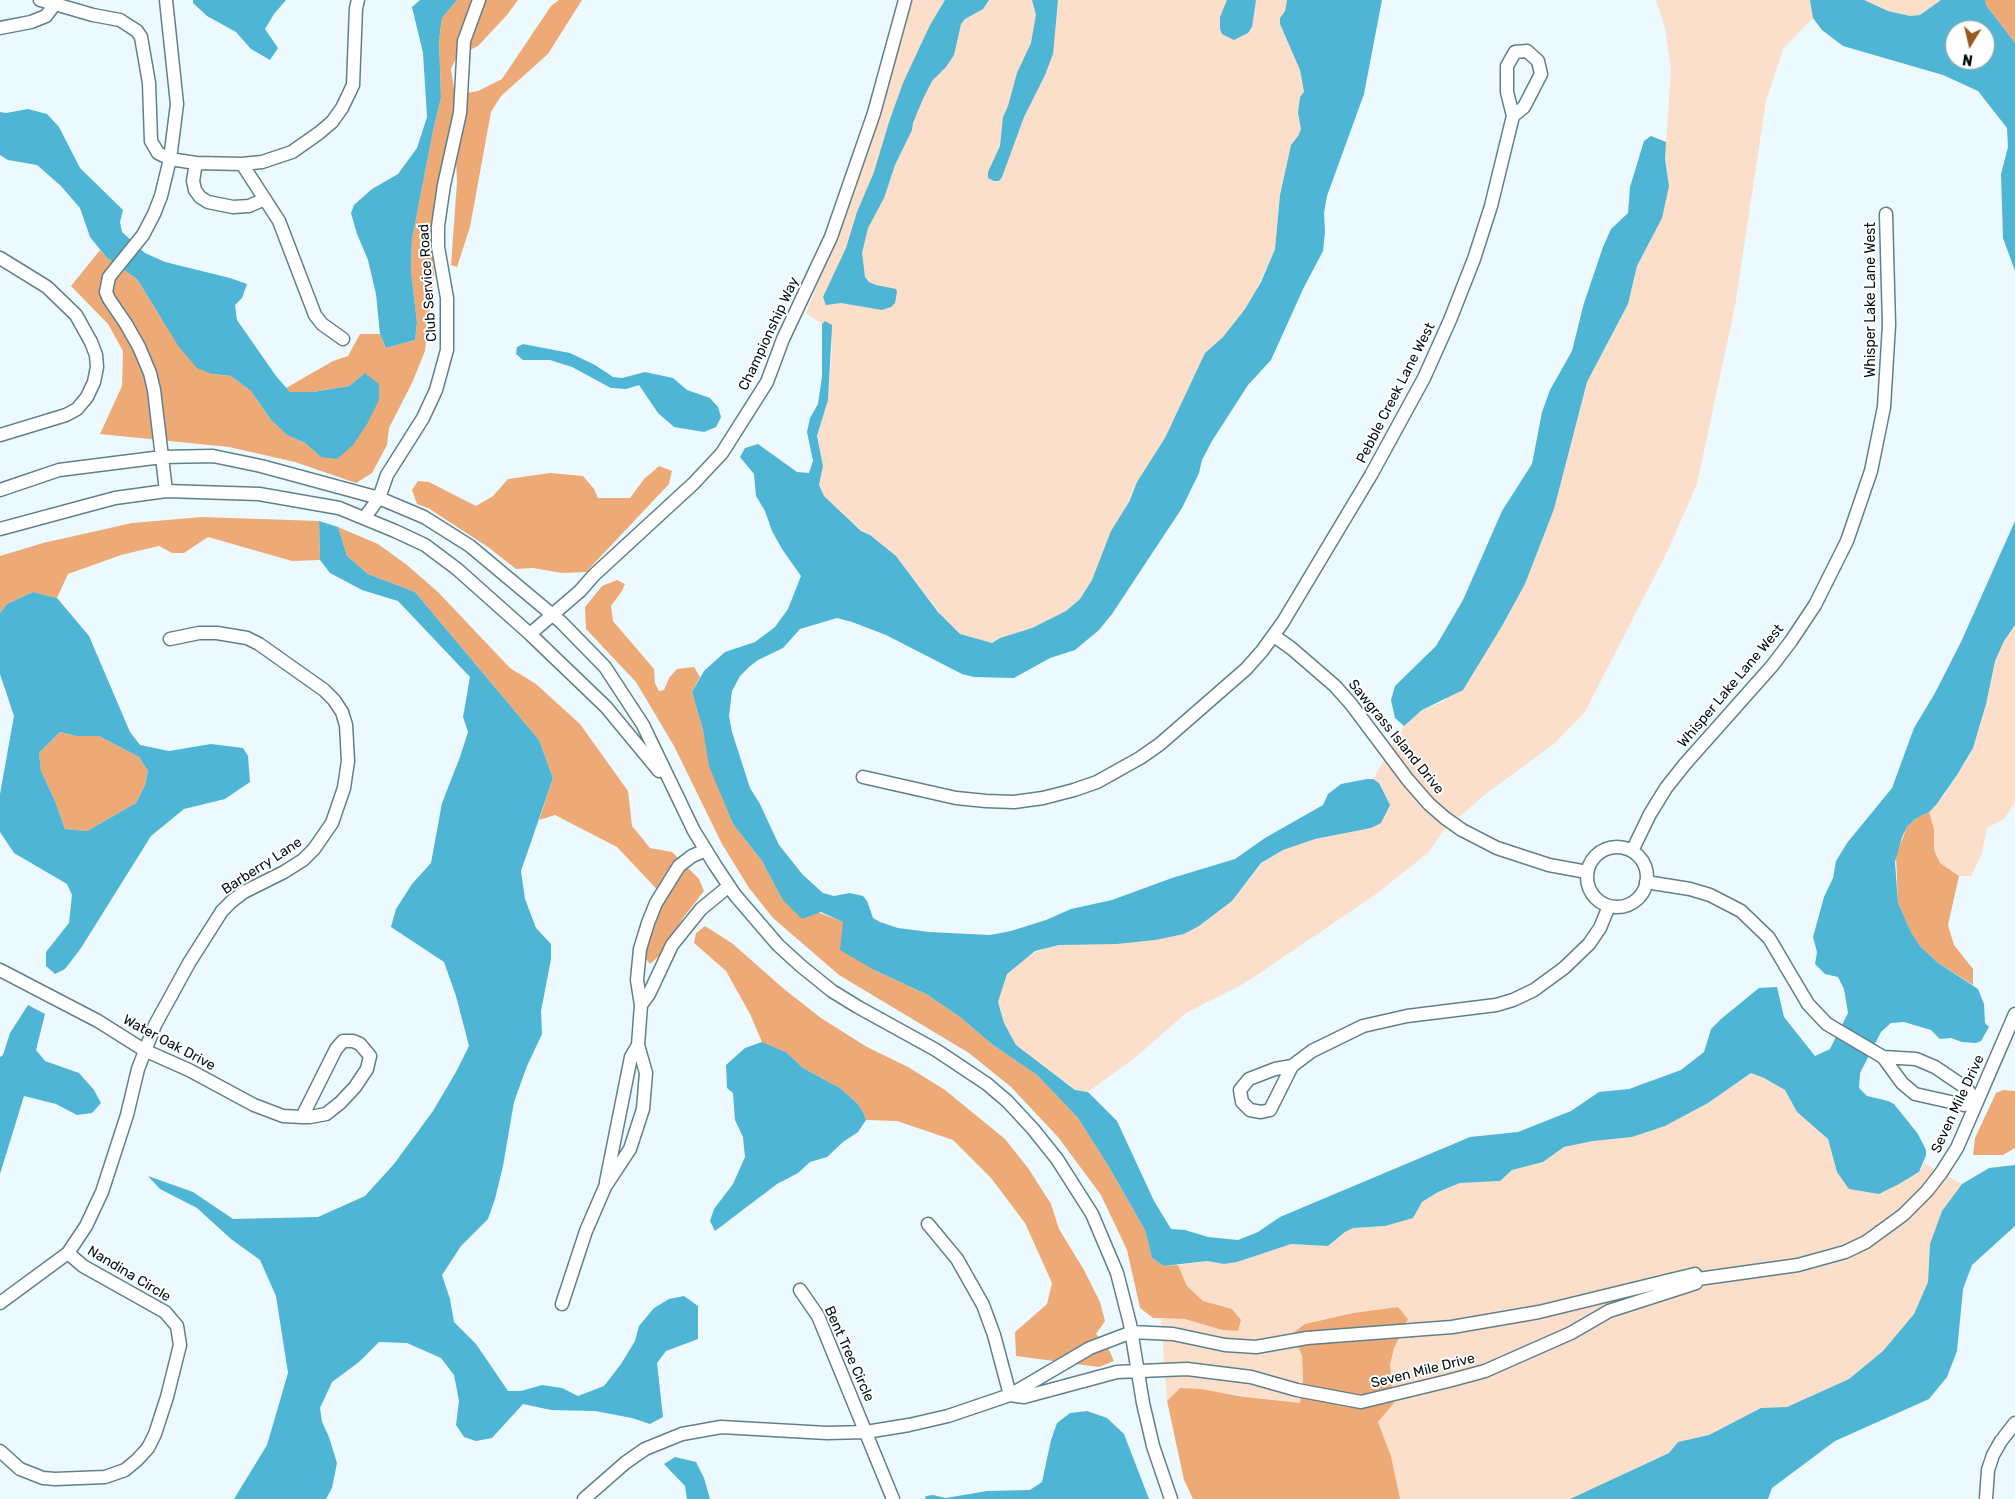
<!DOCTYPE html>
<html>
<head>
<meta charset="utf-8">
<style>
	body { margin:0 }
	#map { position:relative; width:2015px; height:1499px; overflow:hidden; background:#ecfaff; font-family:Rubik,sans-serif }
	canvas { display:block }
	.north { position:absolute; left:1945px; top:20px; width:50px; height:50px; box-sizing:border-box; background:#fff; border:1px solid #9b9fa1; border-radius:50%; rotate:189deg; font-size:14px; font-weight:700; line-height:20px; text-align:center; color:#040f13 }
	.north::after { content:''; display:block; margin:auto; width:18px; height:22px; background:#985921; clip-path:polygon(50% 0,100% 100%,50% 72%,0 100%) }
</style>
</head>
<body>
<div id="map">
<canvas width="2015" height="1499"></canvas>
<div class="north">N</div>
</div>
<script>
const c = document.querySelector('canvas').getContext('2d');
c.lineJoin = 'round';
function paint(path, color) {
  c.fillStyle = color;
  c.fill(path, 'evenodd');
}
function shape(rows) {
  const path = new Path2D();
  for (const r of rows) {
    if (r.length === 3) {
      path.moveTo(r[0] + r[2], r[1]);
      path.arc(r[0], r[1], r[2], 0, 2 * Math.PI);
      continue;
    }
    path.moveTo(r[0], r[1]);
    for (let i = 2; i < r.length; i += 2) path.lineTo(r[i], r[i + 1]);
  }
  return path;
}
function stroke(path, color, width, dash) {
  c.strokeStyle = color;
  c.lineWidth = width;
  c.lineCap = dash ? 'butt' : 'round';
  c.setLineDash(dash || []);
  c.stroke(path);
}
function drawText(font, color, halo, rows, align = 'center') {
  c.font = font + ' Rubik,sans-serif';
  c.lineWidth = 4;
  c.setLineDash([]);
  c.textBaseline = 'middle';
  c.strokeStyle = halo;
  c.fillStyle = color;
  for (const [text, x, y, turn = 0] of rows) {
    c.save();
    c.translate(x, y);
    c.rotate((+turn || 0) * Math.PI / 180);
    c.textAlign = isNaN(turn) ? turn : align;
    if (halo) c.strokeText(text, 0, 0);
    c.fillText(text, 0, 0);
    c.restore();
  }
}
paint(shape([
	[905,0,1287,0,1285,11,1280,18,1280,24,1300,70,1304,92,1300,97,1298,113,1301,129,1298,136,1291,145,1280,195,1275,249,1255,292,1245,309,1223,337,1205,353,1165,438,1137,482,1092,580,1080,599,1066,611,1032,628,1000,638,992,643,967,637,960,634,950,626,896,556,870,535,862,531,824,496,819,485,823,466,817,436,828,400,832,349,831,335,825,321,822,324,806,313,819,280],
	[1656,0,1810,0,1813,18,1783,49,1766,101,1735,306,1697,484,1668,550,1585,712,1554,744,1488,792,1443,831,1429,852,1375,895,1245,983,1186,1013,1137,1056,1088,1092,1076,1090,1016,1045,1004,1023,998,1002,1007,974,1029,955,1049,947,1067,944,1117,944,1155,940,1190,931,1232,901,1262,863,1283,850,1315,839,1371,828,1379,783,1373,779,1404,726,1422,710,1444,701,1485,652,1502,626,1525,584,1554,509,1587,382,1628,304,1637,266,1649,243,1669,186,1665,159,1671,70,1665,28],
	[1864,0,1941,0,1920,15,1910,16,1888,11],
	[2015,625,2015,803,2004,819,1987,828,1981,856,1971,876,1959,876,1940,863,1934,850,1934,829,1929,812,1945,794,1969,756,1980,726,1995,661,2004,641],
	[1751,1073,1764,1078,1785,1090,1797,1112,1828,1139,1837,1172,1879,1194,1919,1173,1924,1163,1962,1184,1942,1211,1930,1245,1928,1282,1914,1314,1883,1351,1849,1379,1787,1407,1761,1408,1709,1435,1678,1442,1669,1453,1570,1499,1400,1499,1391,1456,1378,1422,1394,1403,1390,1365,1394,1348,1408,1319,1398,1307,1353,1313,1305,1324,1293,1333,1302,1356,1303,1380,1300,1403,1180,1388,1167,1401,1161,1319,1185,1319,1222,1330,1238,1331,1241,1321,1232,1309,1203,1302,1187,1286,1178,1265,1207,1261,1224,1264,1291,1244,1328,1246,1345,1232,1353,1228,1385,1226,1438,1192,1460,1183,1500,1181,1512,1170,1543,1162,1564,1147,1665,1126,1708,1103]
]), '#fbdfca');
paint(shape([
	[457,0,518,0,507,15,478,46,457,56,451,69,455,95,478,91,502,79,551,6,559,0,582,0,548,54,501,96,491,112,470,227,457,267,451,265,457,182,456,159,444,164,437,187,431,234,434,273,425,351,412,383,389,428,387,445,372,473,356,483,295,462,229,447,100,434,122,386,123,351,108,324,71,286,100,250,107,258,137,279,161,318,212,374,231,376,251,391,271,420,287,435,305,443,321,457,365,373,349,386,313,392,290,392,286,388,333,361,348,356,360,334,380,334,386,348,415,340,417,323,411,271,412,239,433,131,441,98,439,40,442,18],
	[1985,0,2015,0,2015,43,1986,5],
	[659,466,672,471,669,484,586,572,562,573,533,568,516,569,488,547,428,508,417,504,412,490,418,481,429,482,476,506,493,496,508,479,550,473,583,476,594,489,598,498,630,498,644,479],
	[202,517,319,521,320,560,292,561,208,537,184,553,172,553,159,546,121,555,68,574,57,598,33,592,7,604,0,613,0,556,43,543,132,523],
	[338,527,378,544,407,565,438,592,510,668,536,684,580,724,628,791,632,826,650,848,672,852,699,879,704,891,683,918,660,955,650,964,644,956,650,933,666,899,617,847,555,815,539,820,553,778,539,740,415,592,368,574,347,556],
	[617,580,625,584,622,591,611,606,613,621,654,669,655,683,659,691,664,690,669,678,677,669,694,667,700,677,692,692,703,730,710,766,733,824,762,861,782,899,844,922,874,970,926,994,960,1017,993,1045,1037,1075,1078,1118,1109,1167,1145,1230,1152,1258,1164,1266,1178,1265,1187,1286,1203,1301,1232,1309,1241,1320,1238,1331,1222,1330,1185,1319,1153,1318,1140,1308,1127,1250,1101,1195,1058,1137,1011,1087,969,1053,839,975,773,918,749,888,722,844,674,746,636,682,586,629,585,607,602,586],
	[60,732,76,736,99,736,139,757,148,771,145,785,136,803,87,831,65,829,55,801,41,771,39,753],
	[1929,812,1934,829,1934,850,1940,863,1959,876,1948,925,1954,945,1973,969,1973,985,1937,962,1920,946,1911,932,1898,903,1896,855,1907,827,1915,819],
	[705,926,733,944,784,989,821,1018,867,1047,908,1067,945,1090,1005,1139,1028,1168,1051,1204,1059,1229,1084,1270,1100,1302,1105,1321,1096,1334,1109,1350,1114,1361,1099,1367,1016,1356,1015,1332,1047,1304,1052,1283,1025,1223,991,1178,953,1140,897,1121,866,1120,863,1112,857,1103,840,1088,803,1068,786,1052,762,1042,750,1014,726,971,694,943,696,933],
	[2003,1090,2015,1091,2015,1148,2003,1155,1973,1155,1975,1138,1996,1093],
	[1398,1307,1408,1319,1394,1348,1390,1365,1394,1403,1378,1422,1391,1456,1400,1499,1193,1499,1184,1480,1167,1401,1180,1388,1201,1389,1238,1396,1300,1403,1303,1380,1302,1356,1293,1333,1305,1324,1353,1313]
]), '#eeaa76');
paint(shape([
	[193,0,286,0,274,14,265,29,278,48,270,60,251,49,236,32,207,16,193,3],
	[420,0,457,0,442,18,439,40,441,98,433,131,412,239,411,271,417,323,415,340,386,348,380,334,376,294,368,260,357,234,351,213,354,205,372,189,398,174,417,148,427,117,423,53,412,7],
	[945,0,989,0,983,9,965,19,961,24,954,55,946,67,932,81,922,101,913,123,912,130,895,165,884,198,868,228,862,253,865,277,869,282,876,285,896,289,897,292,895,303,891,307,882,310,841,303,826,305,823,297,846,248,857,212,874,172,889,122,903,83,930,25],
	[1032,0,1058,0,1053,54,1045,75,1024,117,1002,177,999,181,994,181,988,178,988,172,1000,146,1003,117,1008,106,1017,73,1031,43,1036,15],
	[1227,0,1256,0,1252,27,1248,33,1234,40,1222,34,1220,29,1220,17],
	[1287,0,1382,0,1364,94,1327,196,1324,213,1325,232,1323,251,1304,287,1271,360,1248,385,1212,441,1202,460,1199,473,1182,508,1112,614,1099,630,1075,650,1050,658,1014,678,974,677,962,674,886,635,852,622,837,618,800,629,783,648,758,660,749,667,740,676,732,691,729,716,732,732,750,788,760,804,779,845,803,875,823,893,834,896,850,893,863,896,867,901,873,918,880,922,898,928,929,932,990,935,1011,931,1046,920,1071,909,1112,900,1172,878,1235,859,1265,838,1323,805,1328,794,1341,784,1367,779,1373,779,1379,783,1390,805,1381,823,1371,828,1315,839,1283,850,1261,863,1232,901,1199,926,1184,934,1155,940,1117,944,1059,945,1035,951,1007,974,998,1002,1004,1023,1016,1045,1075,1090,1088,1092,1117,1121,1154,1201,1171,1229,1185,1230,1208,1237,1238,1240,1258,1232,1280,1217,1470,1137,1518,1132,1571,1111,1599,1092,1629,1089,1681,1070,1704,1052,1711,1029,1721,1019,1759,988,1777,987,1784,1017,1815,1056,1830,1049,1848,1013,1844,989,1838,977,1825,974,1815,964,1817,952,1813,937,1824,897,1833,878,1836,861,1847,843,1892,788,1914,728,1935,693,1961,642,2015,521,2015,625,2004,641,1995,661,1986,704,1973,748,1957,775,1936,805,1929,812,1915,819,1907,827,1902,837,1895,862,1898,903,1911,932,1920,946,1937,962,1978,989,1984,1004,1985,1023,1989,1027,1981,1041,1976,1043,1962,1042,1951,1038,1940,1039,1931,1030,1904,1022,1891,1023,1881,1032,1860,1073,1859,1088,1867,1096,1888,1101,1894,1104,1918,1134,1926,1150,1926,1155,1919,1172,1899,1184,1879,1194,1849,1189,1837,1172,1828,1139,1797,1112,1785,1090,1764,1078,1751,1073,1708,1103,1665,1126,1632,1137,1593,1141,1564,1147,1543,1162,1512,1170,1500,1181,1460,1183,1438,1192,1422,1202,1413,1218,1385,1226,1353,1228,1345,1232,1328,1246,1291,1244,1237,1262,1224,1264,1207,1261,1164,1266,1152,1258,1145,1230,1109,1167,1078,1118,1037,1075,993,1045,960,1017,926,994,874,970,840,950,843,922,821,912,802,919,782,899,762,861,733,824,709,766,703,730,692,692,704,671,725,652,755,642,775,627,788,609,801,576,782,549,772,531,765,511,756,496,754,474,740,457,745,448,758,444,797,472,809,473,813,461,807,432,810,418,818,404,822,376,822,324,825,321,832,325,832,327,828,400,817,436,823,466,819,485,824,496,861,531,870,535,896,556,938,612,960,634,992,643,1000,638,1032,628,1066,611,1080,599,1092,580,1111,531,1129,502,1137,482,1165,438,1205,353,1223,337,1245,309,1261,282,1275,249,1280,195,1291,145,1298,136,1301,129,1298,113,1300,97,1304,92,1300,70,1280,24,1280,18,1285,11],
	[1810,0,1864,0,1888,11,1910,16,1920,15,1941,0,1985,0,1986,5,2015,43,2015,271,2003,238,2001,174,2008,147,2007,128,1978,91,1943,75,1843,46,1822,30,1813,18],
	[1955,30,1985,30,1985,60,1955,60],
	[28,109,47,114,59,127,80,168,123,210,120,222,122,232,145,253,165,262,230,278,247,284,242,298,235,305,237,320,276,376,290,392,313,392,349,386,365,373,379,384,379,400,367,424,353,445,337,459,321,457,305,443,287,435,271,420,251,391,231,376,212,374,197,368,179,347,137,279,107,258,90,237,80,208,61,186,37,165,8,160,0,155,0,112,6,113],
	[1651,136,1666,142,1665,159,1669,186,1662,218,1637,266,1628,304,1587,382,1554,509,1525,584,1502,626,1463,690,1422,710,1404,726,1395,718,1391,700,1395,686,1436,646,1463,600,1502,511,1532,464,1542,412,1550,390,1572,351,1584,303,1603,247,1611,229,1628,213,1630,187,1644,141],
	[523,344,570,353,595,365,613,377,622,378,645,372,673,378,687,390,710,398,718,407,721,417,716,427,704,432,674,427,658,413,639,385,626,389,611,388,572,367,550,360,523,360,516,354,517,347],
	[319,521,338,527,347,556,368,574,415,592,539,740,553,778,521,871,525,899,536,928,551,944,551,959,541,1011,542,1034,527,1066,514,1102,503,1166,495,1199,488,1219,461,1246,442,1275,450,1299,454,1322,476,1344,508,1391,521,1391,542,1385,562,1388,578,1396,604,1386,621,1364,635,1341,639,1326,654,1308,669,1299,684,1296,698,1306,698,1339,666,1351,657,1363,663,1417,650,1424,632,1418,595,1411,551,1410,523,1404,492,1438,476,1441,464,1437,456,1425,459,1401,454,1375,441,1358,407,1343,379,1342,359,1362,332,1382,320,1408,322,1422,329,1437,337,1463,332,1488,326,1499,234,1499,267,1445,288,1373,276,1296,260,1260,231,1239,197,1208,160,1189,148,1176,193,1192,233,1219,318,1217,365,1196,394,1164,433,1111,456,1072,469,1046,456,996,444,962,391,927,396,909,412,884,431,863,442,803,460,757,468,732,463,717,470,677,398,601,362,590,330,573,320,560],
	[33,592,57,598,89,636,130,732,140,745,169,751,211,744,243,748,248,756,250,782,225,799,184,809,151,836,81,948,65,969,55,974,46,966,46,952,69,923,72,895,67,884,14,853,0,832,0,794,14,716,0,674,0,613,7,604],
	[60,732,76,736,99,736,139,757,148,771,145,785,136,803,87,831,65,829,55,801,41,771,39,753],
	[28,1005,45,1014,36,1050,45,1061,79,1073,94,1090,101,1103,92,1113,77,1115,56,1104,24,1096,0,1174,0,1057,3,1055,10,1033],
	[762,1042,786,1052,803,1068,840,1088,857,1103,863,1112,866,1120,858,1132,843,1142,827,1157,810,1162,798,1173,777,1184,715,1231,710,1221,714,1209,733,1184,745,1157,743,1137,735,1120,733,1093,727,1088,726,1065,745,1048],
	[2015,1165,2015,1226,1972,1265,1963,1289,1957,1351,1947,1377,1929,1399,1835,1441,1772,1488,1768,1499,1570,1499,1669,1453,1678,1442,1709,1435,1761,1408,1787,1407,1849,1379,1883,1351,1914,1314,1928,1282,1930,1244,1942,1211,1962,1184,1989,1168],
	[1087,1411,1107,1418,1124,1434,1149,1499,925,1499,926,1496,933,1495,946,1498,987,1491,1030,1490,1042,1482,1051,1440,1057,1423,1070,1413],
	[675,1457,696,1462,704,1478,710,1499,687,1499,685,1486,664,1464]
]), '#4eb5d5');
const minor = shape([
	[166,0,177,104,170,159,161,196,154,214,143,235,109,277,106,292,109,299,126,324,139,347,150,373,154,390,166,491],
	[55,4,93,15,120,20,137,31,141,37,149,83,151,141,158,153,170,159,196,163,242,164,262,162,292,152,319,133,332,122,342,108,353,85,356,8,358,0],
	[0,28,31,22,46,16,55,4,40,0],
	[196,163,193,181,195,190,200,197,208,202,233,207,249,206,265,199],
	[242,164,279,221,315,315,322,324,343,339],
	[0,258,47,287,76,315,91,342,96,355,97,367,94,382,87,397,77,409,66,415,0,435],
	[0,490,59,470,162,457,213,456,261,466,379,498,424,517,470,546,561,622,605,667,643,725,694,831,715,865,735,895,778,945,801,966,832,991,858,1007,936,1050,987,1084,1007,1101,1033,1129,1057,1159,1092,1214,1117,1273,1130,1324,1143,1403,1153,1446,1171,1499],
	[365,517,379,498,387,475,423,418,436,390,447,350,447,298,438,247,438,226,444,185,460,113,464,41,479,0],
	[0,529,115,498,166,491,259,494,339,508,395,531,425,545,457,569,530,634,606,707,659,771],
	[530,634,580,591,594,575,694,483,722,453,767,382,783,339,831,237,874,113,905,0],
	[1274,636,1291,648,1335,686,1351,704,1408,780,1429,804,1445,818,1462,830,1497,848,1549,865,1587,872],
	[863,777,956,798,986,801,1014,802,1043,798,1074,790,1097,782,1140,758,1160,744,1246,669,1262,651,1283,622,1371,475,1424,378,1450,320,1474,259,1491,206,1513,116,1507,92,1507,66,1515,52,1527,51,1538,61,1541,74,1524,107,1513,116],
	[1617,877,30],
	[1632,851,1650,814,1666,788,1685,764,1772,666,1791,641,1815,605,1847,541,1871,471,1884,407,1889,325,1886,214],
	[1646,882,1690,889,1710,895,1741,911,1769,938,1808,1004,1827,1024,1883,1057,1916,1059,1935,1067,1966,1088,1977,1102,1964,1105,1915,1094,1902,1083,1883,1057],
	[0,970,98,1021,144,1050,189,1070,254,1105,283,1116,302,1117,310,1117,326,1114,340,1103,355,1087,367,1069,370,1056,360,1044,353,1041,343,1041,336,1049,302,1117],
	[641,1005,649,994,672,945,701,909,729,886],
	[1292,1066,1270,1110,1261,1112,1250,1110,1242,1102,1240,1090,1249,1079,1275,1069,1292,1066,1312,1051,1363,1026,1407,1016,1496,1005,1513,1000,1534,990,1564,968,1589,944,1600,928,1609,906],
	[606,1182,631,1057,638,1045],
	[928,1224,957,1259,983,1305,994,1335,1010,1395],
	[68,1253,86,1226,102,1192,127,1115,138,1069,155,1025,189,963,222,911,232,901,244,892,284,872,303,860,314,849,332,823,344,788,348,761,346,725,342,712,334,700,324,690,259,644,247,638,217,633,199,633,170,639],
	[800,1290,818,1316,893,1499],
	[0,1303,68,1253,83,1266,165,1312,177,1326,180,1345,167,1397,155,1434,148,1448,137,1460,125,1470,105,1477,55,1479,43,1478,20,1469,0,1451],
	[562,1304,586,1231,605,1187,630,1149,643,1109,646,1073,638,1045,641,1005,637,980,640,949,648,923,656,903,679,866,692,856,706,850],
	[1010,1395,1024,1397,1117,1372,1187,1369,1251,1377,1297,1390,1361,1402,1448,1381,1485,1371,1571,1333,1609,1311,1696,1283,1698,1279,1798,1265,1845,1252,1866,1242,1903,1215,1927,1191,1941,1173,1957,1148,2015,1014],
	[584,1499,625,1463,645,1449,682,1434,721,1427,827,1433,866,1432,909,1425,948,1416,1010,1395,1090,1348,1132,1332,1173,1334,1225,1345,1256,1347,1307,1338,1452,1327,1539,1312,1695,1274,1698,1279],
	[1986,1499,1988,1470,1993,1455,2001,1441,2015,1423]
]);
stroke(minor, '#60808b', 15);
stroke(minor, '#fff', 12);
drawText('14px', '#040f13', '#fff', [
	["Club Service Road",428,283,-94],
	["Whisper Lake Lane West",1871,300,-90],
	["Championship Way",769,334,-65],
	["Pebble Creek Lane West",1396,393,-63],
	["Whisper Lake Lane West",1731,686,-50],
	["Sawgrass Island Drive",1396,737,51],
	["Barberry Lane",262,866,-33],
	["Water Oak Drive",169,1043,28],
	["Seven Mile Drive",1958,1104,-65],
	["Nandina Circle",129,1274,31],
	["Bent Tree Circle",849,1354,66],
	["Seven Mile Drive",1423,1371,-14]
]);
</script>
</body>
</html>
